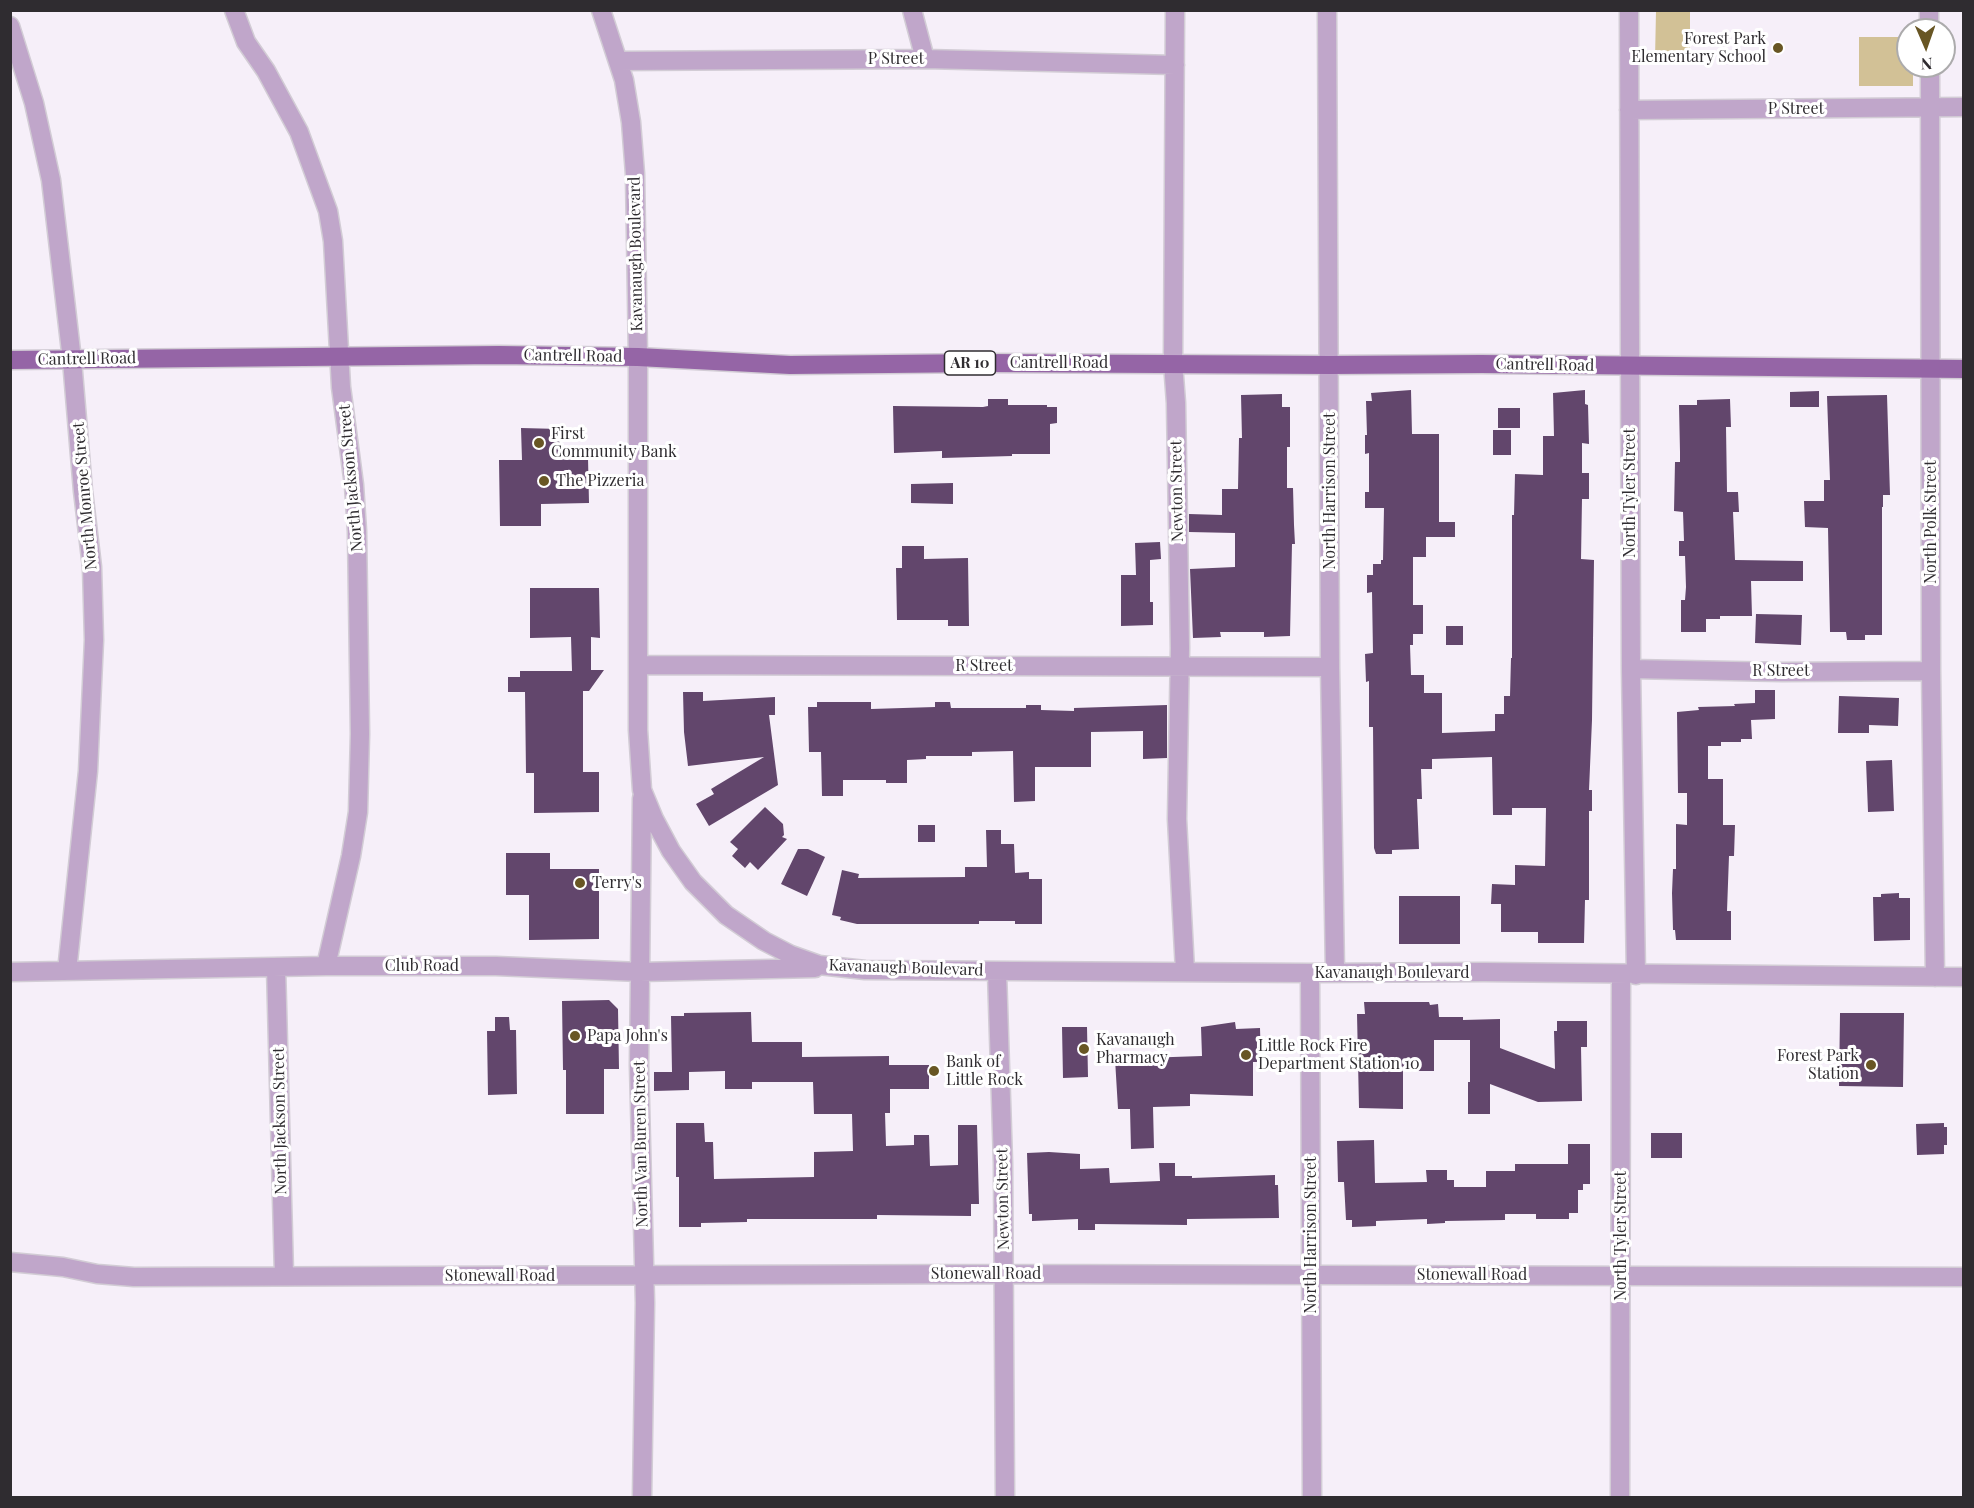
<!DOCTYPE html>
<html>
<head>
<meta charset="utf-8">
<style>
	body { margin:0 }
	#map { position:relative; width:1974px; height:1508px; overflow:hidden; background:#f6eff9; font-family:"Playfair Display",serif }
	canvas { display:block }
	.frame { position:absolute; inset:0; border:12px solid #2f2c30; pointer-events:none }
	.north { position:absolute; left:1896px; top:18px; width:60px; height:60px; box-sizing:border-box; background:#fff; border:2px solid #acabac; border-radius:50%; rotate:178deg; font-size:16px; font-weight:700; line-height:24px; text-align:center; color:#2f2c30 }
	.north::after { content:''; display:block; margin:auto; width:21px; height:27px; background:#685624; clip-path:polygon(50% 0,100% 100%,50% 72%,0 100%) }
</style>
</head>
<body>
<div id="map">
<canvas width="1974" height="1508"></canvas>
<div class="frame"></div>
<div class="north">N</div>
</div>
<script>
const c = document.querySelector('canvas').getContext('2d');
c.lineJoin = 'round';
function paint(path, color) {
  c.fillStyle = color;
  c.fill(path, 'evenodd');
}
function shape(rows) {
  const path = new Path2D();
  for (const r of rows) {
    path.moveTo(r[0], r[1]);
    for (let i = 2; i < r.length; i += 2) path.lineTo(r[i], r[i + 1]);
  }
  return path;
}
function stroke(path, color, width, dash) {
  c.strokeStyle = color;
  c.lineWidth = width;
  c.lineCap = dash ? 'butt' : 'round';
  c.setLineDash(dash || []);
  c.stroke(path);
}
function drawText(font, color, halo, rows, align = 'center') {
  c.font = font + ' "Playfair Display",serif';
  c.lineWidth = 6;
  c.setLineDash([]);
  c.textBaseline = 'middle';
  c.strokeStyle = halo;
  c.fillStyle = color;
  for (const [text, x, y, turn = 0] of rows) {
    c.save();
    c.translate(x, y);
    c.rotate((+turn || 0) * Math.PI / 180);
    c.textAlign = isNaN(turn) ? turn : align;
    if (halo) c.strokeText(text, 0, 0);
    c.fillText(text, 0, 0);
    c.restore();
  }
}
paint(shape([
	[1656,11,1690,11,1690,60,1655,59],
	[1859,37,1900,37,1900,56,1908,57,1908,66,1913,66,1913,86,1859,86]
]), '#d2c196');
paint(shape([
	[1411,390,1412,434,1439,434,1439,522,1455,522,1455,537,1426,537,1426,557,1413,557,1413,605,1423,605,1423,634,1413,634,1413,645,1410,645,1411,675,1424,675,1424,693,1442,693,1442,733,1495,731,1495,714,1504,714,1504,696,1510,696,1511,658,1512,658,1512,515,1514,515,1515,474,1543,475,1543,436,1554,436,1553,393,1585,390,1585,404,1588,405,1589,444,1582,443,1582,473,1589,473,1589,499,1582,499,1581,559,1594,560,1592,720,1589,790,1592,790,1592,811,1589,811,1589,900,1585,900,1584,943,1538,943,1538,932,1501,932,1501,904,1491,904,1492,884,1515,885,1515,865,1545,866,1546,808,1512,808,1512,815,1493,815,1492,757,1432,759,1432,769,1421,769,1422,799,1417,799,1419,849,1392,850,1392,854,1376,854,1374,848,1373,727,1369,727,1369,681,1366,682,1365,654,1373,653,1372,592,1367,593,1367,575,1373,575,1373,564,1381,564,1381,560,1383,560,1384,508,1365,508,1365,492,1369,492,1369,453,1365,454,1365,435,1367,435,1366,401,1372,401,1371,393],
	[1819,391,1819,407,1790,407,1790,392],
	[1282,394,1282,407,1290,407,1290,447,1287,447,1287,488,1293,488,1294,525,1295,544,1292,544,1290,636,1264,637,1264,632,1220,632,1221,637,1193,638,1190,569,1235,567,1235,533,1189,532,1189,514,1222,515,1222,489,1238,489,1239,438,1242,438,1241,395],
	[1887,395,1890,495,1883,495,1883,507,1882,507,1882,635,1865,635,1865,640,1847,640,1846,632,1830,632,1828,528,1805,527,1804,501,1824,501,1824,480,1830,480,1827,396],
	[988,399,1008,399,1008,405,1047,405,1047,407,1057,407,1057,423,1050,424,1050,454,1012,454,1012,456,942,458,942,451,894,453,893,406,983,407,988,406],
	[1730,399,1731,427,1726,427,1727,492,1738,492,1739,512,1733,512,1735,560,1803,561,1803,581,1751,581,1752,616,1720,616,1720,619,1706,619,1706,632,1681,632,1681,600,1685,600,1686,587,1685,556,1679,556,1679,541,1684,541,1683,512,1674,511,1675,462,1680,462,1680,452,1679,405,1697,405,1697,400],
	[1498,408,1520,408,1520,428,1498,428],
	[521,428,560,429,560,459,588,458,589,503,541,504,541,526,500,526,499,460,522,460],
	[1493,430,1511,430,1511,455,1493,455],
	[953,483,953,504,911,503,911,484],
	[1160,542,1161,559,1150,560,1150,602,1153,602,1153,625,1121,626,1121,575,1136,575,1135,543],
	[902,546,924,546,924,559,968,558,969,626,948,626,948,620,897,620,896,568,902,568],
	[530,588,599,588,600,638,591,637,591,670,604,670,589,691,583,691,583,772,599,772,599,812,534,813,534,773,526,773,525,692,508,692,508,677,520,677,520,671,572,671,571,637,530,638],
	[1756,614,1802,615,1801,645,1755,643],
	[1446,626,1463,626,1463,645,1446,645],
	[1755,690,1775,690,1775,719,1751,720,1752,739,1741,739,1741,742,1721,742,1721,746,1708,746,1708,779,1723,779,1723,825,1735,825,1734,856,1729,856,1727,911,1731,911,1731,940,1676,940,1675,930,1673,930,1672,893,1673,869,1676,869,1676,824,1687,825,1687,793,1678,793,1677,712,1699,710,1698,707,1735,706,1734,704,1755,703],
	[683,692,703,692,703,701,775,697,775,715,769,715,778,785,709,826,696,804,714,794,711,789,764,757,688,766,684,732],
	[1839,696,1899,698,1898,726,1869,725,1869,733,1838,733],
	[817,702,871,702,871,709,935,707,935,702,950,702,951,708,1026,708,1026,705,1041,705,1041,710,1074,711,1074,708,1167,705,1167,758,1143,759,1143,731,1091,732,1091,767,1035,767,1035,801,1014,802,1013,751,972,752,972,756,926,756,926,759,907,760,907,783,886,783,886,780,843,780,843,796,822,796,821,752,809,752,808,707,817,707],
	[1892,760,1894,811,1868,812,1866,761],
	[765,807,783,824,784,835,782,837,787,839,758,870,750,862,745,868,732,856,738,849,730,842],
	[918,825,935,825,935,842,918,842],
	[986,830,1001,830,1001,844,1014,844,1015,873,1029,872,1029,879,1042,879,1042,924,1015,924,1015,921,979,921,979,924,857,924,840,920,841,917,832,915,842,870,859,874,858,878,965,877,965,867,987,867],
	[798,849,808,849,825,857,807,896,781,884],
	[506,853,550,853,550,869,599,869,599,939,529,940,529,895,506,895],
	[1899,893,1899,898,1910,898,1910,940,1874,941,1873,897,1881,897,1881,894],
	[1399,896,1460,896,1460,944,1399,944],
	[609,1000,618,1009,619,1069,604,1069,604,1114,566,1114,566,1070,563,1070,562,1001],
	[1364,1002,1429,1002,1430,1005,1438,1004,1439,1017,1463,1017,1463,1020,1500,1019,1500,1048,1555,1069,1554,1031,1557,1031,1557,1021,1587,1021,1587,1047,1581,1047,1582,1101,1538,1102,1490,1084,1490,1114,1468,1114,1468,1082,1470,1082,1470,1040,1434,1040,1434,1071,1403,1071,1403,1109,1359,1108,1357,1014,1365,1014],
	[751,1012,752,1042,802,1042,802,1057,889,1056,889,1065,929,1065,929,1089,890,1089,890,1113,885,1113,886,1146,914,1145,914,1135,929,1135,930,1166,958,1165,958,1125,977,1125,979,1204,971,1204,971,1216,877,1215,877,1219,747,1219,747,1222,701,1223,701,1227,679,1227,679,1177,676,1177,676,1123,704,1123,705,1142,713,1142,714,1179,814,1177,814,1152,853,1151,852,1114,814,1114,813,1082,752,1082,752,1089,725,1089,725,1071,689,1072,689,1090,654,1091,654,1072,672,1072,671,1016,684,1016,684,1013],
	[1840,1013,1904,1013,1903,1087,1839,1086],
	[495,1017,509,1017,510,1030,516,1030,517,1094,488,1095,487,1031,495,1031],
	[1235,1022,1236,1029,1260,1028,1261,1062,1253,1062,1253,1096,1190,1094,1190,1106,1153,1107,1154,1148,1131,1149,1130,1109,1118,1109,1115,1059,1202,1056,1201,1027],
	[1062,1027,1087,1027,1088,1077,1063,1078],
	[1944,1123,1944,1127,1947,1127,1947,1145,1944,1145,1944,1154,1917,1155,1916,1124],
	[1651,1133,1682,1133,1682,1158,1651,1158],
	[1374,1140,1375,1183,1427,1182,1426,1170,1447,1170,1447,1180,1454,1180,1454,1187,1486,1187,1486,1171,1515,1171,1515,1164,1568,1164,1568,1144,1590,1144,1590,1184,1583,1184,1583,1190,1578,1190,1578,1213,1569,1213,1569,1219,1536,1219,1536,1214,1505,1214,1505,1220,1445,1221,1445,1223,1427,1224,1427,1219,1376,1221,1376,1226,1352,1227,1352,1220,1346,1220,1344,1182,1338,1182,1337,1141],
	[1049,1152,1080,1154,1080,1169,1109,1168,1110,1183,1160,1181,1159,1163,1175,1163,1175,1176,1192,1176,1192,1178,1275,1175,1275,1185,1278,1185,1279,1218,1187,1219,1187,1225,1095,1224,1095,1230,1078,1230,1078,1219,1032,1221,1032,1214,1029,1214,1027,1153]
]), '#62466c');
const minor = shape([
	[234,10,246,42,266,71,299,132,328,211,333,241,341,387,354,485,357,531,360,734,358,812,351,856,326,966],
	[601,10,624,80,631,122,635,174,638,357,638,730,642,790,654,819,671,851,693,882,726,915,764,941,791,955,819,965,865,970,1310,973,1484,972,1964,977],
	[912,10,925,59],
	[1175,10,1173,363,1176,403,1180,648,1177,819,1185,971],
	[1327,10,1330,667,1335,972],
	[1629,10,1631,669,1636,975],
	[1929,10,1929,30],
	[10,26,34,103,51,180,72,360,83,491,92,567,94,640,88,771,67,971],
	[618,61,925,59,1175,65],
	[1930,66,1931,671,1935,977],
	[1629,110,1964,107],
	[639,665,1330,667],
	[1631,669,1782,672,1931,671],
	[642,798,639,1065,645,1303,642,1498],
	[276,967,284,1275],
	[10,972,326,966,496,966,640,972,815,968],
	[997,972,1003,1163,1005,1498],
	[1310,973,1312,1498],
	[10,1262,63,1267,97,1274,134,1277,1004,1274,1964,1277],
	[1620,1498,1621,975]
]);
const major = shape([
	[10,360,499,355,638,357,790,365,986,363,1330,365,1481,364,1964,369]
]);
stroke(minor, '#d2ccd5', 21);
stroke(major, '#d2ccd5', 21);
stroke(minor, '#c0a6ca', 18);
stroke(major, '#9565a6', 18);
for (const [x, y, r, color] of [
	[1778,48,6,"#685624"],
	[539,443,6,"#685624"],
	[544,481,6,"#685624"],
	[580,883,6,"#685624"],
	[575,1036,6,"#685624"],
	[1084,1049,6,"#685624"],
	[1246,1055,6,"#685624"],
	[1871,1065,6,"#685624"],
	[934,1071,6,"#685624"]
]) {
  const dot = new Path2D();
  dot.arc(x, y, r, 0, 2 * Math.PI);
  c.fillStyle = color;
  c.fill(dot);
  stroke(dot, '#fff', 2);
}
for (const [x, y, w] of [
	[970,363,51]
]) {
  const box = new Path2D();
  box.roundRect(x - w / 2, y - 12, w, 24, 4.5);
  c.fillStyle = '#fff';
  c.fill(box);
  stroke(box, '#2f2c30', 1.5);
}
drawText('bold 15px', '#2f2c30', null, [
	["AR 10",970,363]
]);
drawText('16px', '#2f2c30', '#fff', [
	["Forest Park",1766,39,"right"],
	["Elementary School",1766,57,"right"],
	["First",551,434],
	["Community Bank",551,452],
	["The Pizzeria",556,481],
	["Terry's",592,883],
	["Papa John's",587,1036],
	["Kavanaugh",1096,1040],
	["Pharmacy",1096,1058],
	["Little Rock Fire",1258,1046],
	["Department Station 10",1258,1064],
	["Forest Park",1859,1056,"right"],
	["Station",1859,1074,"right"],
	["Bank of",946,1062],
	["Little Rock",946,1080]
], 'left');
drawText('16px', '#2f2c30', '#fff', [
	["P Street",896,59],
	["P Street",1796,109],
	["Kavanaugh Boulevard",636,254,-91],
	["Cantrell Road",573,356,1],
	["Cantrell Road",87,359,-1],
	["Cantrell Road",1059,363],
	["Cantrell Road",1545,365,1],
	["North Jackson Street",351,478,-95],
	["Newton Street",1177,491,-91],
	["North Harrison Street",1330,491,-90],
	["North Tyler Street",1630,493,-90],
	["North Monroe Street",85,496,-95],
	["North Polk Street",1931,522,-90],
	["R Street",984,666],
	["R Street",1781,671],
	["Club Road",422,966],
	["Kavanaugh Boulevard",906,968,2],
	["Kavanaugh Boulevard",1392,973],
	["North Jackson Street",280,1121,-91],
	["North Van Buren Street",641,1144,-91],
	["Newton Street",1003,1199,-91],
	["North Harrison Street",1311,1235,-90],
	["North Tyler Street",1621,1236,-90],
	["Stonewall Road",986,1274],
	["Stonewall Road",1472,1275],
	["Stonewall Road",500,1276]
]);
</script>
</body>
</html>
